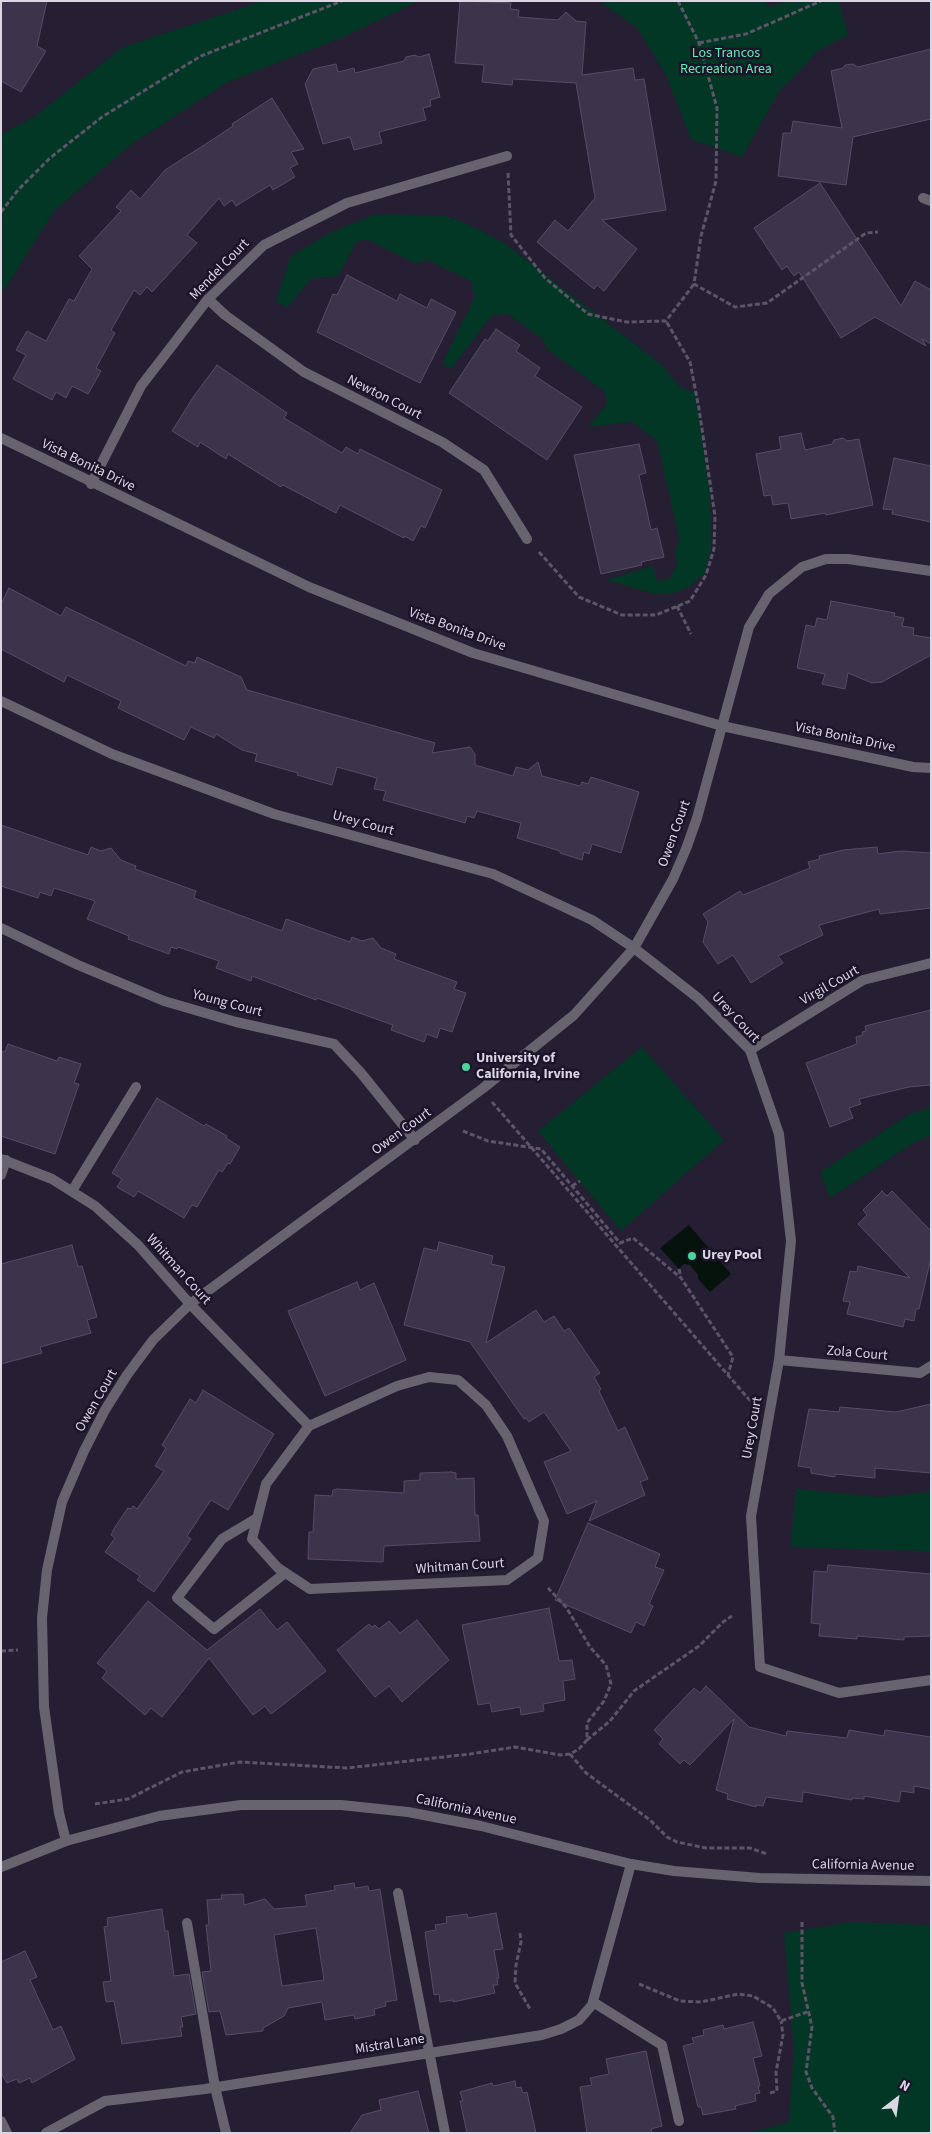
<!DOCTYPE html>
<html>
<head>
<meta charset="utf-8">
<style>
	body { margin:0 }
	#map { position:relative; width:932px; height:2134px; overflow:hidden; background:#261e33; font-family:"Source Sans 3",sans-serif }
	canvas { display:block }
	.frame { position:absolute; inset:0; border:2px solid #dad6e4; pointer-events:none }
	.north { position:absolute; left:872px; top:2074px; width:50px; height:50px; -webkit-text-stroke:4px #1c1429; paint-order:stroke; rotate:30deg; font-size:14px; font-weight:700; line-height:20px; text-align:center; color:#dad6e4 }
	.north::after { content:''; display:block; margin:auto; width:18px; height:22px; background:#dad6e4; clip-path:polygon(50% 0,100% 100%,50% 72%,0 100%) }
</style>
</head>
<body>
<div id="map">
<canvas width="932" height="2134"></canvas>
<div class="frame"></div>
<div class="north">N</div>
</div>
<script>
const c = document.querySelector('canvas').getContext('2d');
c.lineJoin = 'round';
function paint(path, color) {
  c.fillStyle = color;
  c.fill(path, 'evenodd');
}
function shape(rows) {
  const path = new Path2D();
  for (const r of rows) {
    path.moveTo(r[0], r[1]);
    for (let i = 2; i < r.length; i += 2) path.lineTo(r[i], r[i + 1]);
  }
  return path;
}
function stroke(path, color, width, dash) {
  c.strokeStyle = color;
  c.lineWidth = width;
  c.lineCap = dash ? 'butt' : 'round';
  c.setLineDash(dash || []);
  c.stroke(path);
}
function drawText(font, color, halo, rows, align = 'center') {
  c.font = font + ' "Source Sans 3",sans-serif';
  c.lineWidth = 5;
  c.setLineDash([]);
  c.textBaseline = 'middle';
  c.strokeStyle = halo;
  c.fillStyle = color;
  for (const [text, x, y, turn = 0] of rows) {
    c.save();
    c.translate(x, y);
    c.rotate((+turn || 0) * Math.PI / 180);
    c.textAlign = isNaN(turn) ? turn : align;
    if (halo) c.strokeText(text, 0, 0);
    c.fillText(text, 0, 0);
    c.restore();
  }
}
paint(shape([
	[263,1,419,1,341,38,228,82,133,143,54,211,1,295,1,134,34,117,123,47],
	[599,1,765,1,768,7,789,1,839,1,848,35,818,51,778,93,742,157,691,139,666,75,638,29],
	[397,214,446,216,461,221,503,242,663,366,680,387,695,393,710,492,711,551,705,573,689,587,672,594,655,594,606,580,653,566,657,581,669,579,677,565,675,550,680,541,657,441,632,422,588,427,607,404,605,392,546,348,544,340,508,314,492,315,451,369,442,364,475,297,471,281,427,260,416,264,366,239,356,243,338,276,312,278,287,308,276,301,291,256,330,233,373,215],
	[642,1047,724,1140,621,1231,538,1131],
	[931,1107,931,1136,915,1142,830,1198,820,1172,910,1114],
	[796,1489,879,1497,931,1492,931,1551,791,1547],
	[851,1922,931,1925,931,2133,750,2133,789,2122,794,2050,784,1933]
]), '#013724');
paint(shape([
	[689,1225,731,1274,710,1292,698,1279,698,1275,690,1265,684,1264,679,1269,660,1248]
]), '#06130d');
const building = shape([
	[1,1,47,1,37,46,46,51,21,92,1,81,1,1],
	[460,1,511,3,510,9,519,10,518,17,558,20,566,12,576,21,586,22,582,75,633,68,635,80,644,79,666,210,602,220,637,249,604,291,597,285,594,289,537,242,555,220,568,231,595,198,576,83,513,79,512,85,482,82,484,65,455,63,460,1],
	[931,49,931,119,853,137,846,185,778,176,783,133,791,133,793,121,842,128,831,71,843,68,845,65,853,64,858,67,931,49],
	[429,54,440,97,430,100,431,106,423,108,426,120,379,132,382,143,354,150,350,137,323,144,305,84,313,69,336,64,338,72,354,68,355,73,404,61,406,57,415,55,419,57,429,54],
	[272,98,304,149,291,152,298,164,290,168,295,177,273,190,270,185,236,206,232,200,224,206,219,198,187,235,197,243,152,292,147,287,140,295,134,290,111,330,115,333,96,368,101,371,88,394,72,386,66,398,56,392,52,400,13,379,26,355,16,350,27,331,46,341,69,299,74,301,92,269,79,256,121,211,116,207,131,190,140,199,165,170,215,138,233,126,232,124,272,98],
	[820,183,901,306,915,281,931,290,931,344,922,339,926,346,875,317,841,338,799,272,794,276,787,266,782,270,754,228,820,183],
	[347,275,397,301,400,294,427,308,431,299,456,312,420,383,317,332,333,294,337,295,347,275],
	[496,329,520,345,516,351,540,368,535,376,582,407,547,460,449,393,485,339,488,341,496,329],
	[217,365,287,413,284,418,342,453,346,447,358,454,360,449,442,490,425,528,421,526,413,541,405,536,404,538,340,505,336,513,283,485,281,487,228,454,226,459,200,442,198,447,172,431,194,396,217,365],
	[801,433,805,450,832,444,834,440,843,438,847,441,859,439,873,505,826,515,825,513,791,519,788,503,773,505,771,495,764,496,756,454,781,449,779,437,801,433],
	[639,444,646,473,639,475,651,530,657,528,664,557,641,562,642,565,601,574,574,455,639,444],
	[894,458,931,466,931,522,892,514,893,510,883,509,894,458],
	[9,588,61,616,66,607,186,666,188,661,195,663,197,657,241,677,247,690,435,743,432,753,470,747,475,754,475,765,513,776,516,767,528,770,538,762,542,776,580,786,582,782,588,784,591,777,639,792,621,853,592,844,589,854,584,852,582,860,560,853,560,851,517,838,521,823,477,811,474,818,467,816,465,823,383,800,386,791,374,789,377,778,337,767,332,785,297,775,298,773,255,761,257,754,242,750,216,734,214,738,191,727,184,740,118,708,121,701,67,675,64,682,1,649,1,604,9,588],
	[831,601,895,613,894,616,904,618,902,626,914,628,913,635,931,638,931,655,882,682,872,683,848,673,845,689,822,684,825,674,797,668,806,625,815,627,817,618,827,620,831,601],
	[1,825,88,855,91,847,101,851,111,848,121,860,136,866,135,869,196,891,194,898,282,931,286,919,350,942,352,937,362,941,373,938,381,948,396,954,394,959,457,982,454,989,466,993,452,1032,440,1028,437,1038,427,1034,424,1042,391,1030,393,1025,317,998,316,1000,252,976,251,981,216,968,219,961,178,947,177,949,171,947,169,954,128,939,129,936,87,919,95,901,54,888,51,896,40,892,38,898,1,886,1,825],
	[877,847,878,854,901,851,931,853,931,908,880,914,879,909,819,925,823,935,778,956,783,963,751,983,733,955,718,964,703,942,708,922,703,914,740,891,743,895,810,868,808,862,820,859,819,856,843,850,877,847],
	[931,1010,931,1085,909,1087,859,1099,861,1104,849,1108,853,1118,830,1127,806,1063,857,1044,856,1037,863,1035,862,1032,866,1031,865,1026,931,1010],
	[8,1044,57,1061,59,1057,81,1064,74,1083,79,1084,55,1154,1,1136,1,1051,5,1052,8,1044],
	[157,1098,204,1126,206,1124,227,1136,226,1138,240,1147,230,1164,228,1163,222,1172,219,1170,197,1207,192,1205,184,1218,138,1191,134,1197,117,1187,122,1179,112,1173,157,1098],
	[882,1191,887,1196,892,1191,931,1231,931,1258,919,1309,916,1309,914,1321,905,1319,903,1327,847,1314,850,1302,843,1301,850,1271,857,1272,858,1266,910,1278,858,1224,867,1215,863,1210,882,1191],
	[439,1242,493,1256,491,1264,505,1267,486,1343,536,1310,544,1322,554,1316,564,1331,569,1328,600,1373,594,1377,601,1389,599,1391,618,1431,625,1427,648,1479,640,1482,645,1495,589,1521,597,1501,567,1514,544,1462,571,1451,544,1412,529,1422,526,1418,524,1419,470,1342,404,1325,424,1248,437,1251,439,1242],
	[72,1245,78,1267,82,1266,97,1317,87,1320,91,1333,40,1347,42,1353,1,1364,1,1264,72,1245],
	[357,1282,360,1290,374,1283,406,1360,325,1396,288,1311,357,1282],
	[203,1390,274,1434,228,1510,211,1500,187,1536,191,1539,154,1592,137,1580,140,1576,105,1552,115,1538,111,1535,115,1527,128,1508,131,1509,133,1506,137,1509,164,1471,155,1466,166,1448,162,1445,190,1399,196,1403,203,1390],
	[931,1404,931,1473,875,1468,875,1478,835,1474,835,1477,811,1473,811,1468,798,1466,809,1409,839,1412,840,1407,896,1412,931,1404],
	[451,1472,456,1473,456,1479,474,1478,475,1515,478,1515,480,1541,384,1546,383,1562,308,1559,309,1532,313,1532,315,1495,332,1496,333,1490,337,1489,404,1493,404,1481,420,1480,420,1473,451,1472],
	[588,1523,660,1554,655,1567,664,1570,649,1604,653,1606,644,1626,636,1622,631,1633,555,1600,588,1523],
	[828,1565,931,1574,931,1636,904,1637,904,1640,857,1636,857,1639,819,1636,820,1624,811,1623,814,1571,827,1572,828,1565],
	[148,1601,207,1650,260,1609,277,1630,287,1622,326,1671,271,1714,265,1706,253,1715,209,1658,162,1717,151,1708,145,1715,102,1678,107,1671,97,1663,148,1601],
	[549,1608,559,1661,572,1660,575,1679,563,1681,565,1700,543,1704,544,1711,521,1715,520,1707,492,1712,490,1703,478,1705,462,1625,549,1608],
	[417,1620,449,1660,402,1702,389,1686,375,1697,337,1650,369,1624,372,1627,375,1625,379,1629,389,1621,400,1633,417,1620],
	[706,1686,749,1727,786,1736,787,1731,847,1738,849,1730,884,1736,885,1730,931,1737,931,1789,914,1786,914,1793,901,1791,899,1802,864,1796,864,1799,852,1798,852,1800,803,1792,802,1802,766,1797,763,1806,756,1805,756,1807,727,1799,728,1794,716,1790,734,1719,690,1765,684,1760,680,1764,659,1744,663,1739,654,1730,694,1688,700,1693,706,1686],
	[354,1883,355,1888,368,1886,369,1891,380,1889,397,2000,385,2002,386,2006,374,2009,375,2015,355,2019,354,2015,325,2020,322,2002,288,2008,284,2016,263,2028,263,2031,226,2035,220,2011,209,2012,202,1972,211,1971,206,1925,209,1925,207,1900,222,1899,221,1895,243,1894,244,1905,265,1899,274,1909,307,1906,305,1895,335,1890,334,1886,354,1883],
	[316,1928,324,1980,282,1986,274,1935,316,1928],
	[162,1909,165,1931,168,1931,174,1976,189,1974,196,2014,181,2017,183,2027,180,2027,182,2036,122,2044,114,2001,106,2002,103,1982,111,1981,104,1927,108,1926,107,1918,162,1909],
	[496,1913,503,1949,494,1950,499,1978,497,1978,498,1985,493,1985,495,1993,453,2002,453,2000,440,2002,439,1994,434,1995,425,1932,436,1930,435,1925,447,1923,446,1917,467,1914,468,1918,496,1913],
	[25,1951,37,1977,30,1980,53,2030,61,2026,75,2059,32,2083,30,2078,19,2083,17,2079,7,2083,1,2073,1,1962,25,1951],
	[753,2022,762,2056,753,2058,760,2086,758,2087,760,2093,755,2094,756,2101,735,2106,736,2109,703,2115,701,2107,698,2107,683,2046,694,2043,692,2038,704,2035,703,2030,723,2025,724,2029,753,2022],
	[646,2051,662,2126,651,2129,652,2133,587,2133,580,2087,592,2085,590,2078,609,2074,606,2059,646,2051],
	[515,2081,516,2088,521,2087,523,2093,527,2092,536,2133,467,2133,460,2101,463,2101,460,2092,492,2083,493,2086,515,2081],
	[418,2091,429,2133,350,2133,362,2115,381,2110,379,2100,418,2091]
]);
paint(building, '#3c344a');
stroke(building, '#564d65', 1);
stroke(shape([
	[678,1,699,43,717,108,716,181,701,236,694,284,735,307,767,303,866,233,878,232],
	[699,43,746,34,821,1],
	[508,173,511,235,545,278,588,314,627,322,666,321,694,284],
	[1,212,18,190,50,158,102,117,155,84,201,56,342,1],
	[539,552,579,597,622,615,656,615,690,601,706,575,714,549,715,516,699,409,690,362,666,321],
	[677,606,691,634],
	[492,1102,753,1404],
	[463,1131,488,1141,541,1149,620,1243,633,1238,681,1278,733,1357,728,1375],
	[572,1186,580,1181],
	[679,1269,681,1277],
	[1,1651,18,1650],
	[587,1740,610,1721,634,1691,699,1646,723,1622,732,1616],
	[570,1754,586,1773,650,1820,667,1837,677,1842,706,1848,750,1848,767,1854],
	[95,1804,128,1799,182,1772,240,1762,347,1768,470,1754,515,1747,560,1755,570,1754,579,1749,587,1740,587,1723,604,1701,611,1684,606,1665,590,1647,566,1607,548,1588],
	[802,1922,802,1983,812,2027,806,2072,812,2088,833,2117,835,2133],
	[520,1933,521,1942,516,1965,515,1983,530,2009],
	[639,1984,680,2001,701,2002,738,1994,753,1996,773,2008,781,2021,807,2012],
	[770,2093,777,2091,776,2072,783,2035,781,2021],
	[930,2133,931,2132]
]), '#5c5568', 3, [5, 2.5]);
stroke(shape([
	[72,1191,136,1087],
	[257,1518,222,1539,177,1598,214,1629,285,1573],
	[398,1893,445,2133],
	[187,1923,215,2087,226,2133],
	[593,2002,662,2045,679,2121],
	[1,2121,7,2133]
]), '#68646f', 10);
stroke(shape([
	[923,198,931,201],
	[208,299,225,315,304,372,442,442,484,470,527,539],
	[91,484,141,386,208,299,264,245,347,203,507,156],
	[1,701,112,754,274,814,493,874,592,920,634,948,698,998,750,1050,779,1134,791,1241,779,1360,751,1516,760,1667,839,1693,931,1680],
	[1,928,78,965,164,1001,236,1022,334,1044,361,1073,415,1140],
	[750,1050,863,980,931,963],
	[1,1159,52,1179,95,1206,138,1245,190,1304,309,1426],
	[1,1175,6,1160],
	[779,1360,920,1373,931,1366],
	[429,1377,458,1380,486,1405,507,1436,544,1521,538,1558,507,1580,310,1589,278,1568,252,1539,266,1484,309,1426,397,1386,429,1377],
	[66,1841,59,1813,44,1707,42,1618,47,1570,62,1502,84,1451,105,1410,127,1375,153,1340,190,1304,482,1089,574,1015,634,948,673,879,686,849,697,818,749,627,769,594,802,567,826,559,848,559,931,571],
	[46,2133,105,2101,205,2089,542,2035,561,2029,579,2020,592,2005,631,1864]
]), '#68646f', 10);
stroke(shape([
	[1,438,309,587,473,653,722,726,913,767,931,768],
	[1,1867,66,1841,159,1816,241,1805,341,1805,408,1812,481,1826,631,1864,674,1871,760,1878,931,1881]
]), '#68646f', 10);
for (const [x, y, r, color] of [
	[466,1067,5,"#49d49c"],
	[692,1256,5,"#49d49c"]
]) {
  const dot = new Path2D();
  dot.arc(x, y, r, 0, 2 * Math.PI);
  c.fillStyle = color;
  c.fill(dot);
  stroke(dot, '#1c1429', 2);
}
drawText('14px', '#63edb3', '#1c1429', [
	["Los Trancos",726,54],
	["Recreation Area",726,70]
]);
drawText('14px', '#dad6e4', '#1c1429', [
	["Mendel Court",220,270,-46],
	["Newton Court",384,398,27],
	["Vista Bonita Drive",88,466,26],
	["Vista Bonita Drive",457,630,20],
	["Vista Bonita Drive",845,738,12],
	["Urey Court",363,824,15],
	["Owen Court",675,834,-70],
	["Virgil Court",830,986,-30],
	["Young Court",227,1004,15],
	["Urey Court",735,1018,47],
	["Owen Court",402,1132,-36],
	["Whitman Court",178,1270,48],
	["Zola Court",857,1354,5],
	["Owen Court",97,1401,-60],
	["Urey Court",753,1428,-80],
	["Whitman Court",460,1567,-4],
	["California Avenue",466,1810,12],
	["California Avenue",863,1866,1],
	["Mistral Lane",390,2045,-9]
]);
drawText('bold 14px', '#dad6e4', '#1c1429', [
	["University of",476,1059],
	["California, Irvine",476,1075],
	["Urey Pool",702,1256]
], 'left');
</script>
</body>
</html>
